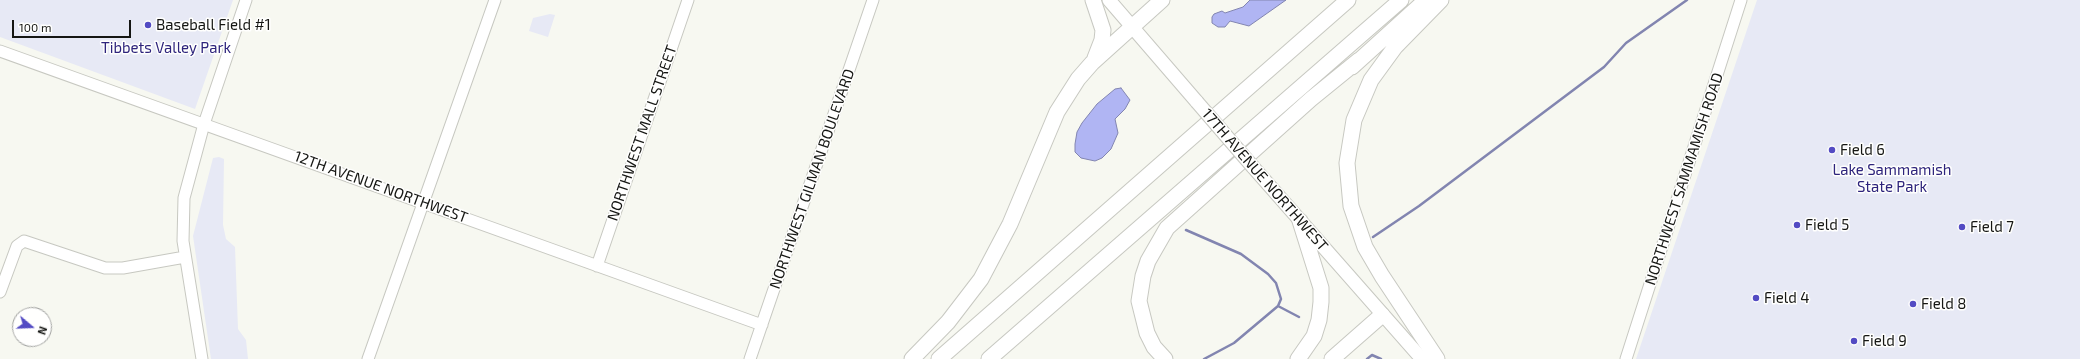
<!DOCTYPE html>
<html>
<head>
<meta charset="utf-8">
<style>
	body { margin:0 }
	#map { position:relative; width:2080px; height:359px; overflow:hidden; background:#f7f8f1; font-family:"Exo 2",sans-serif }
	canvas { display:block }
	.north { position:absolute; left:12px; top:307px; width:40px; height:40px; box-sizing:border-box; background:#fffffe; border:1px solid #a1a2a0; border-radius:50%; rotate:109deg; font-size:11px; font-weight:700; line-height:16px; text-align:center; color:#151613 }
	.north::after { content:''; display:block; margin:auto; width:14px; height:18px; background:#534bc3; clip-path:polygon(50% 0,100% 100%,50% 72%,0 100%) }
	.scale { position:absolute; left:12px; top:20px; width:119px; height:18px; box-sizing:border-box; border:2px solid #151613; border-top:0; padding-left:5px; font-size:12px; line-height:14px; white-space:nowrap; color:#151613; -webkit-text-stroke:3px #fffffe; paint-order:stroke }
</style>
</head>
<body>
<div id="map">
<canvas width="2080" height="359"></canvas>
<div class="north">N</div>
<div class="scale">100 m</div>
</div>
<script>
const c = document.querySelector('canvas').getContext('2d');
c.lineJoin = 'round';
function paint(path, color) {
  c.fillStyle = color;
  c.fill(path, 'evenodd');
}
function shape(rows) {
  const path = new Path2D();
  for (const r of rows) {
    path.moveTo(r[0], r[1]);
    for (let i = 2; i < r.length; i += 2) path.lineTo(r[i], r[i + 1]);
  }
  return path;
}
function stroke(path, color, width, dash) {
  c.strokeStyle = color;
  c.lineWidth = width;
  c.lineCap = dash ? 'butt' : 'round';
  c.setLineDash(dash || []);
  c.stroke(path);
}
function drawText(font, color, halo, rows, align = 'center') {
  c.font = font + ' "Exo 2",sans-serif';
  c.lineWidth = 3;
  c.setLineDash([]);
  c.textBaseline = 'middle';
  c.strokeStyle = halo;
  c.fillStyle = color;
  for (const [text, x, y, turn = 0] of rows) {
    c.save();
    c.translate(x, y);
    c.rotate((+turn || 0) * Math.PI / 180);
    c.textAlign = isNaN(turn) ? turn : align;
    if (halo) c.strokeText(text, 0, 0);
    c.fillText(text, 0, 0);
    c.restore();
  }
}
paint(shape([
	[0,0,233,0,195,109,0,37],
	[1757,0,2080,0,2080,359,1636,359],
	[550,14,555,15,548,37,529,31,533,18],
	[219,157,224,159,223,225,226,239,235,247,238,329,246,340,248,359,211,359,193,236,213,158]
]), '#e7e9f5');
const water = shape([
	[1250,0,1286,0,1249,26,1230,21,1225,27,1218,27,1212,23,1212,17,1214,14,1222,11,1225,13,1243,7,1250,0],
	[1121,88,1130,100,1125,109,1115,119,1118,133,1111,149,1102,158,1095,161,1081,158,1075,152,1075,144,1077,132,1082,123,1097,104,1115,89,1121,88]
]);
paint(water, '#b0b5f3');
stroke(water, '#8285b0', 1);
stroke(shape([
	[1186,230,1241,254,1268,274,1276,283,1281,299,1278,306,1234,343,1204,359],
	[1373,237,1419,206,1604,67,1626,43,1687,0],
	[1278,306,1299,317],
	[1367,359,1372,355,1381,359]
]), '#8285b0', 2.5);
const minor = shape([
	[0,51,762,325],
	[597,266,688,0],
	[0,292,17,246,24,241,105,268,123,268,185,257],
	[202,359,183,241,184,198,204,124,246,0],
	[368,359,495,0],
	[750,359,873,0],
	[1626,359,1741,0]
]);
const major = shape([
	[1109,0,1197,102],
	[1253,167,1422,359]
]);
const highway = shape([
	[1093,0,1103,30,1102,40,1095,58],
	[1352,67,1426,0],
	[912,359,948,322,981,279,1010,224,1057,112,1078,79,1092,63,1162,0],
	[939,359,1348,0],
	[989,359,1401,0],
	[1165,359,1154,347,1147,333,1139,301,1143,276,1148,261,1167,228,1311,99,1359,60],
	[1298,359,1314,336,1319,320,1321,302,1321,288,1300,221],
	[1332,359,1382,315],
	[1437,359,1382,276,1365,247,1351,206,1347,163,1354,120,1371,80,1395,47,1441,0]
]);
stroke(minor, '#c7c8c1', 13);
stroke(major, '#c7c8c1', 15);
stroke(highway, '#c7c8c1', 17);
stroke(minor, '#fff', 11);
stroke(major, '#fff', 13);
stroke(highway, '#fff', 15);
const majorBridge = shape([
	[1197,102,1253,167]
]);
stroke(majorBridge, '#c7c8c1', 15, []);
stroke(majorBridge, '#fff', 13);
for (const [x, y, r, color] of [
	[148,25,4,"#534bc3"],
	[1832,150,4,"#534bc3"],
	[1797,225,4,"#534bc3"],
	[1962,227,4,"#534bc3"],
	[1756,298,4,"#534bc3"],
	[1913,304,4,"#534bc3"],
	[1854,341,4,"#534bc3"]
]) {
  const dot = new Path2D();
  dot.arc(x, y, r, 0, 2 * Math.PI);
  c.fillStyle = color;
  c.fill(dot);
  stroke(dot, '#fffffe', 1.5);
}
drawText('15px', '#151613', '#fffffe', [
	["Baseball Field #1",156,25],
	["Field 6",1840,150],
	["Field 5",1805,225],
	["Field 7",1970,227],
	["Field 4",1764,298],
	["Field 8",1921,304],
	["Field 9",1862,341]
], 'left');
drawText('15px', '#2e247c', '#fffffe', [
	["Tibbets Valley Park",166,48],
	["Lake Sammamish",1892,170],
	["State Park",1892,187]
]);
drawText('15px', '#151613', '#fffffe', [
	["NORTHWEST MALL STREET",642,133,-71],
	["NORTHWEST GILMAN BOULEVARD",812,179,-71],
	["NORTHWEST SAMMAMISH ROAD",1684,179,-72],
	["17TH AVENUE NORTHWEST",1265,180,49],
	["12TH AVENUE NORTHWEST",381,187,20]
]);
</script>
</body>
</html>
